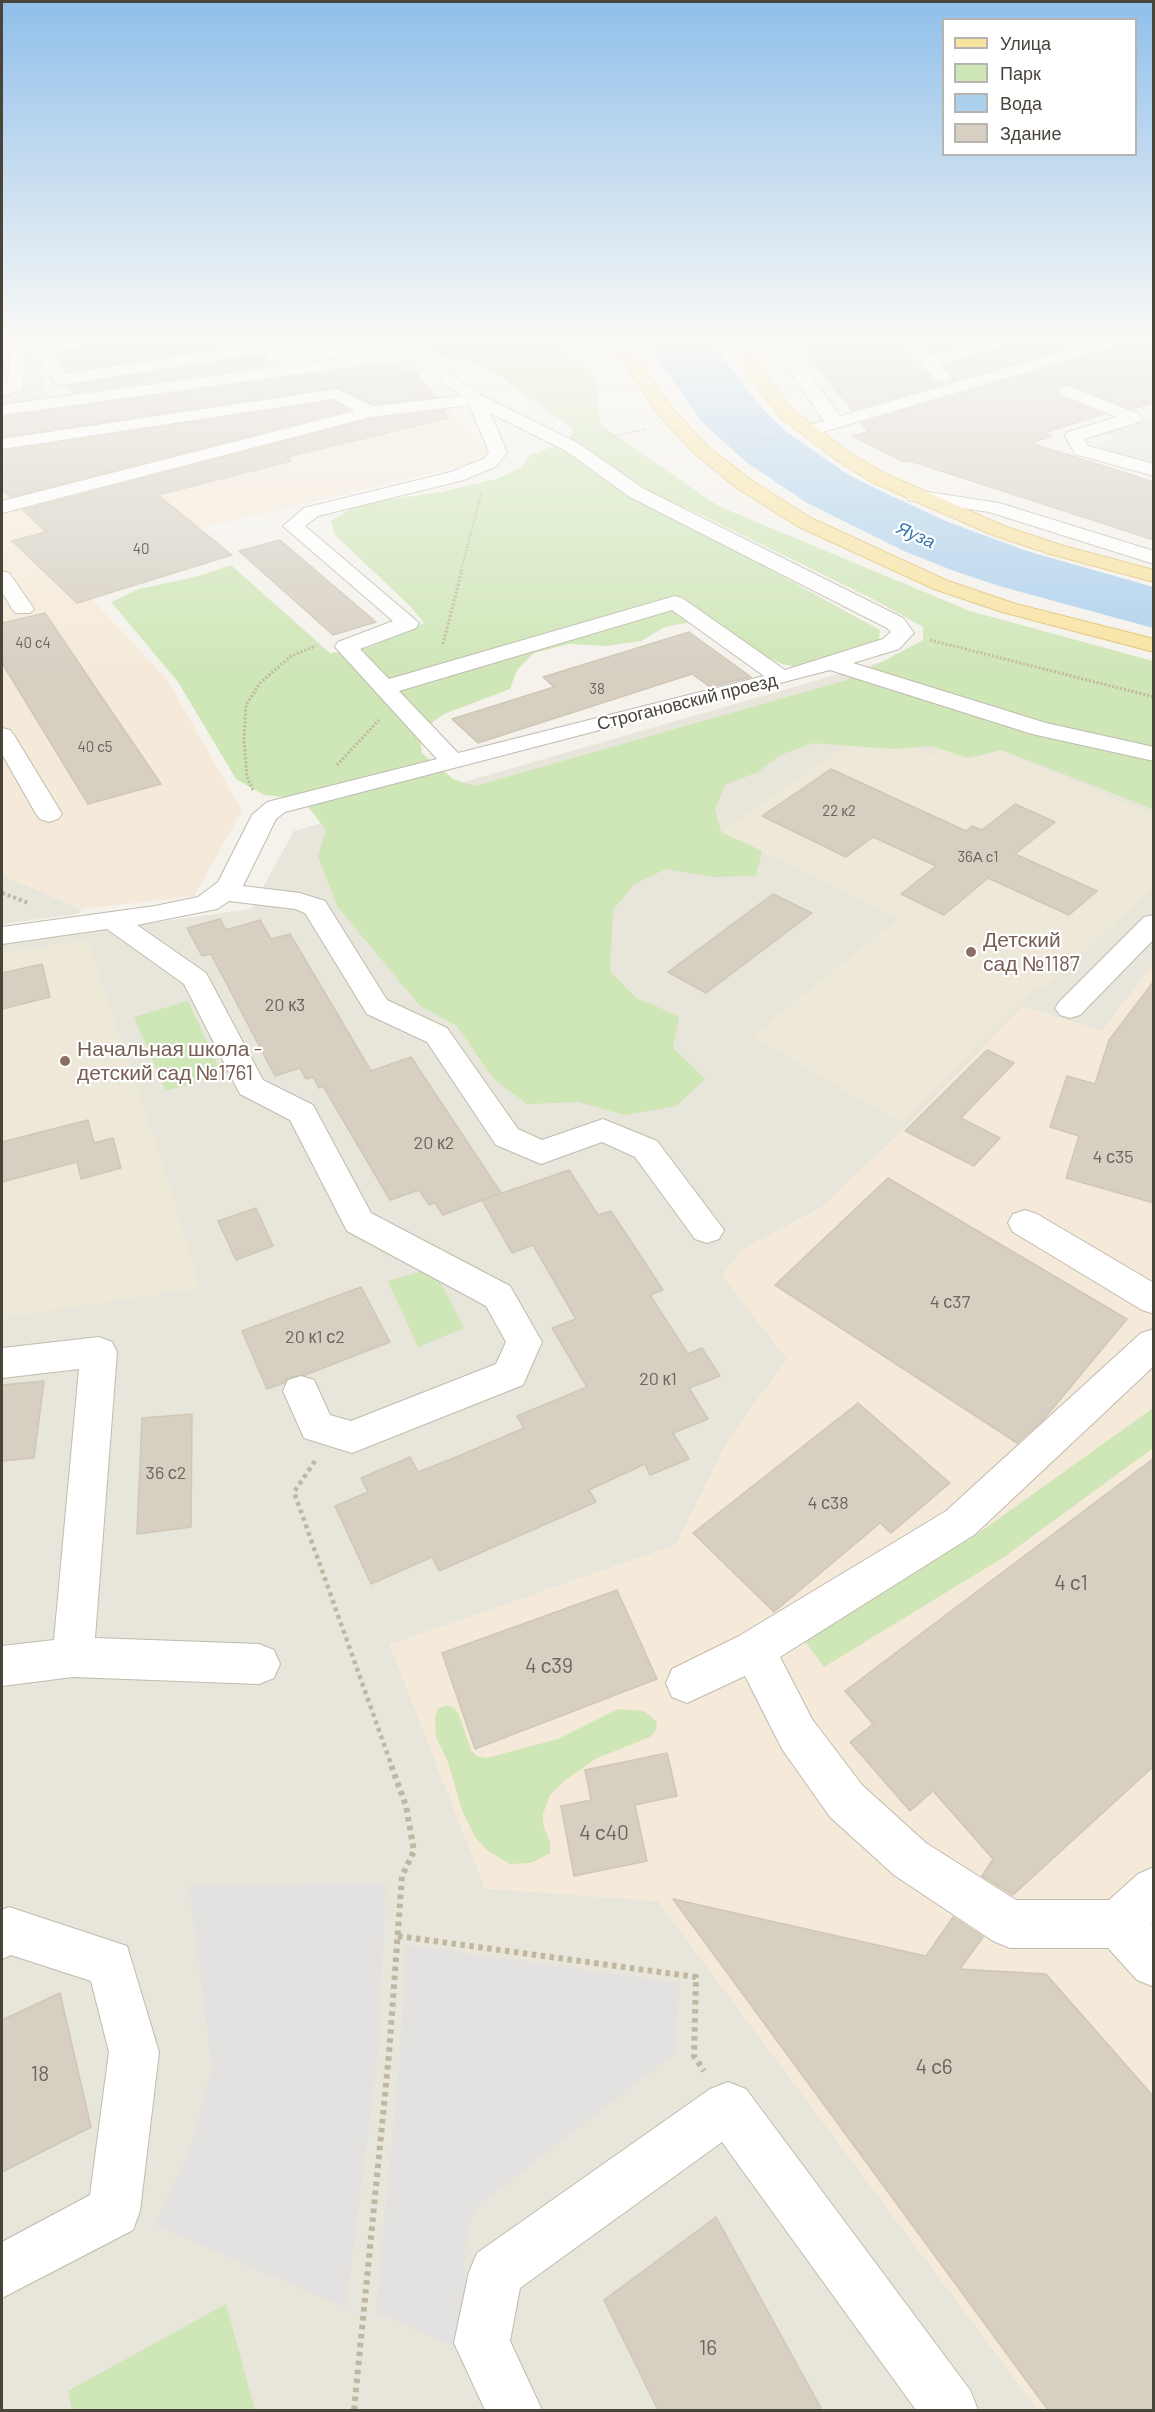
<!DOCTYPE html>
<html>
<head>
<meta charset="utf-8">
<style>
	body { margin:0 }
	#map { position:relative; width:1155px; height:2412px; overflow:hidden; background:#f5f2ec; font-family:Barlow,sans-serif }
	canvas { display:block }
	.frame { position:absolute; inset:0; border:3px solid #49443a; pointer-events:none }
	.legend { position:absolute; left:942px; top:18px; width:195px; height:138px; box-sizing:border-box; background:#fff; border:2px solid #b6b4b0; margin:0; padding:8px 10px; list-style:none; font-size:18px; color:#49443a }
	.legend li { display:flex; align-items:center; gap:12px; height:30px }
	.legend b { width:30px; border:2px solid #b6b4b0 }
</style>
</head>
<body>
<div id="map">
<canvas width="1155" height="2412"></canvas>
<div class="frame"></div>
<ul class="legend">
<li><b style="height:8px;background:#f8e3a1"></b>Улица</li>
<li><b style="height:16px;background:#cfe6b7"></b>Парк</li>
<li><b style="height:16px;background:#add0ed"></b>Вода</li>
<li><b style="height:16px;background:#d6cfc2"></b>Здание</li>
</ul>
</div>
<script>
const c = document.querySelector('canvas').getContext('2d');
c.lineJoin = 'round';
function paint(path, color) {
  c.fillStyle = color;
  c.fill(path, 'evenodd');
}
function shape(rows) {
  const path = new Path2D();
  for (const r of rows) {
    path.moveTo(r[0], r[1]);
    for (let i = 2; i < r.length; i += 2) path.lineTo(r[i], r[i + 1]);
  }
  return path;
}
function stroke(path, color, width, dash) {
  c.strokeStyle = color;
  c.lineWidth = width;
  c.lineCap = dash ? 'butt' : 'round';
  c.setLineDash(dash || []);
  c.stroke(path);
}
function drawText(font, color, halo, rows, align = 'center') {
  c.font = font + ' Barlow,sans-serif';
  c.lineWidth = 4.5;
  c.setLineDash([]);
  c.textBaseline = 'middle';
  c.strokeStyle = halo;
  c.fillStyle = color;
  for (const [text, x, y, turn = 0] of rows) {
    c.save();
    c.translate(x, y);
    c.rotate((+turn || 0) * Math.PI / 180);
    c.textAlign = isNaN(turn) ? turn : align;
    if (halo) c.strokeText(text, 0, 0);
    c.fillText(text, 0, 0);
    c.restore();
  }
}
paint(shape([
	[995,629,1153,670,1153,965,1102,1031,1023,1007,899,1134,821,1208,741,1250,723,1276,787,1359,727,1442,676,1545,390,1645,485,1888,658,1901,1038,2410,2,2410,2,944,251,909,294,831],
	[2,875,82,909,78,914,2,924]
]), '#e8e5da');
paint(shape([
	[409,361,443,403,488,451,470,464,197,529,91,598,168,681,242,811,194,896,82,909,2,875,2,418],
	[1153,965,1153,2410,1038,2410,658,1901,485,1888,390,1645,676,1545,727,1442,787,1359,722,1276,741,1250,821,1208,899,1134,1023,1007,1102,1031]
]), '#f5ead9');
paint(shape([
	[19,347,31,349,49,398,2,404,2,350]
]), '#e5e2dd');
paint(shape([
	[871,729,932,755,961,734,1153,814,1153,888,1049,984,1034,990,900,1123,752,1036,897,919,720,832],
	[87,940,165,1170,200,1288,2,1318,2,953]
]), '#ede8d7');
paint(shape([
	[307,338,472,338,487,344,539,338,560,344,563,354,582,362,596,376,600,424,718,506,970,611,1153,661,1153,809,1002,750,968,758,932,746,893,749,813,743,780,755,758,772,725,785,715,809,721,832,762,851,756,876,711,877,666,869,634,884,613,910,610,971,636,998,679,1016,673,1048,705,1079,676,1106,625,1115,578,1102,527,1104,493,1078,457,1026,420,1006,337,906,318,856,326,830,302,799,264,795,236,779,178,682,111,602,139,589,199,576,231,565,330,653,368,648,424,623,411,607,335,535,331,521,351,509,378,501,442,492,499,478,521,467,530,455,568,441,574,429,482,364,452,360,416,348,352,348],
	[674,506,685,507,873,599,923,627,923,640,847,680,475,786,453,779,422,753,419,732,444,714,510,689,517,670,534,653,569,644,606,646,641,641,665,627,707,619,756,652,782,664,816,671,877,656,880,630,663,511],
	[188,1001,222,1074,166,1091,134,1017],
	[433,1268,464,1328,418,1347,388,1281],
	[1153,1408,1153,1448,1004,1557,824,1667,803,1639,980,1532],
	[446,1705,454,1708,459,1715,471,1750,477,1756,486,1758,558,1739,618,1709,644,1711,657,1722,656,1730,650,1737,595,1759,563,1782,550,1795,543,1814,543,1824,550,1842,550,1853,531,1863,510,1864,488,1851,475,1837,462,1810,448,1762,436,1737,435,1718,438,1709],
	[226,2304,255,2410,72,2410,68,2391]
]), '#cfe6b7');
paint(shape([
	[1153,417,1153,462,1142,466,1095,445,1115,438,1104,433],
	[386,1882,378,2054,346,2308,155,2225,190,2148,212,2069,189,1886],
	[406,1945,680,1983,675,2053,475,2208,465,2244,468,2353,376,2312,400,2055]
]), '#e4e2e0');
paint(shape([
	[643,338,709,338,758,404,784,430,847,474,885,493,948,522,1027,551,1153,587,1153,628,999,586,954,571,904,551,807,503,746,462,702,422]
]), '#add0ed');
const building = shape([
	[145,338,250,338,254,342,67,372,55,353,145,338],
	[795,338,891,338,936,383,943,384,852,410,795,338],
	[913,338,971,338,977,341,932,354,913,338],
	[1026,338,1103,338,947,383,954,377,943,365,1021,343,1026,338],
	[1136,338,1154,338,1154,402,1132,409,1065,383,1056,389,1059,396,1103,414,1044,433,1052,436,1031,443,1154,482,1154,540,910,461,905,462,852,436,868,432,861,423,1133,343,1136,338],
	[264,355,273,365,72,393,68,386,264,355],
	[396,363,404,373,415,372,435,397,373,404,337,387,2,437,2,417,396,363],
	[334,401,349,410,10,497,2,489,2,451,334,401],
	[446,410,444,412,448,418,287,457,291,461,158,495,232,555,77,603,12,541,46,532,23,510,371,419,446,410],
	[280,540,376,622,333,635,239,551,280,540],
	[45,613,99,693,161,784,88,804,2,663,2,623,45,613],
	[689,632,751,677,710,687,692,674,478,743,452,719,554,687,543,677,689,632],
	[831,769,966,831,972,826,982,830,1015,804,1055,822,1015,854,1097,891,1069,915,988,878,944,915,901,894,936,866,873,837,846,857,762,816,831,769],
	[773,894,812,913,706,993,668,972,773,894],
	[220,919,226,930,260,920,271,939,290,934,371,1071,411,1057,501,1193,443,1215,435,1203,429,1205,419,1190,390,1200,323,1086,319,1088,313,1077,306,1079,300,1068,275,1076,211,954,202,956,187,928,220,919],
	[42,964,50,997,2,1009,2,973,42,964],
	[1154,981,1154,1203,1066,1178,1079,1136,1050,1127,1067,1076,1095,1084,1109,1040,1154,981],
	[987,1050,1014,1063,961,1118,1000,1138,974,1166,905,1131,987,1050],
	[88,1120,94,1143,113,1138,121,1168,81,1179,77,1162,2,1182,2,1142,88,1120],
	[569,1170,598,1215,611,1211,663,1290,650,1295,688,1354,702,1348,720,1376,689,1388,708,1419,673,1433,689,1459,650,1475,645,1464,589,1490,596,1502,439,1571,432,1557,371,1584,335,1506,368,1492,361,1478,410,1457,418,1472,454,1458,524,1428,517,1416,587,1387,552,1328,576,1319,533,1245,512,1253,482,1200,569,1170],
	[888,1178,1127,1319,1044,1419,1017,1443,775,1285,888,1178],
	[256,1208,273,1246,236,1260,218,1221,256,1208],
	[361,1287,390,1342,305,1375,287,1378,284,1383,267,1389,242,1331,361,1287],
	[44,1381,34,1458,2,1461,2,1385,44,1381],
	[858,1403,950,1483,891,1533,880,1523,774,1612,693,1533,858,1403],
	[192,1414,191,1527,137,1534,142,1418,192,1414],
	[1154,1458,1154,1766,1013,1895,982,1876,993,1859,933,1791,910,1811,850,1742,873,1724,845,1691,1154,1458],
	[617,1590,657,1679,475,1749,442,1653,617,1590],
	[667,1753,677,1796,635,1805,647,1861,574,1876,561,1806,591,1800,585,1770,667,1753],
	[673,1899,926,1956,953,1917,983,1937,960,1969,1046,1974,1154,2097,1154,2410,1048,2410,673,1899],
	[60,1993,91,2127,2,2172,2,2020,60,1993],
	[716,2217,822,2410,658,2410,604,2300,716,2217]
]);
paint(building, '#d6cfc2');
stroke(building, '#d0c7b5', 1.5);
stroke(shape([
	[1051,383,1066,390]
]), '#d3cfc8', 18, [18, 9]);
const minor = shape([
	[21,338,37,338,43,343,78,338,116,338,108,343,51,351,66,374,281,340,338,347,346,352,338,357,281,350,61,385,55,384,33,350,26,356,22,390,2,396,2,385,8,383,10,354,23,343,21,338],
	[767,338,783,338,840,416,1110,338,1134,338,1132,341,809,436,800,431,803,427,824,421,767,338],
	[893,338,910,338,931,356,998,338,1022,338,1020,341,939,364,952,377,944,382,938,381,893,338],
	[408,349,432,355,447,371,481,395,578,443,644,489,903,618,914,633,899,649,853,663,1046,723,1154,747,1154,761,1032,734,830,670,285,812,276,819,243,886,300,893,325,901,387,1000,447,1028,518,1129,542,1140,603,1119,657,1141,724,1230,719,1239,707,1243,695,1239,635,1157,602,1142,541,1164,496,1145,427,1042,367,1014,305,913,295,909,229,901,217,909,137,925,206,973,263,1080,313,1105,371,1213,510,1286,542,1342,523,1385,352,1453,304,1438,283,1391,288,1380,301,1376,314,1380,330,1415,351,1421,496,1364,506,1342,486,1306,347,1231,290,1120,240,1094,184,984,107,929,2,944,2,927,155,906,198,897,218,882,252,815,267,802,437,759,335,647,338,642,393,621,283,526,304,508,451,472,485,458,489,452,469,405,371,417,2,513,2,501,355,411,334,399,2,449,2,439,337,389,373,406,461,396,441,380,440,375,420,362,408,359,2,415,2,405,408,349],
	[490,413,566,451,630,497,887,628,891,632,883,639,785,670,682,598,675,596,389,679,360,649,416,628,419,623,305,526,318,516,464,480,497,466,507,452,490,413],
	[672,610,764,676,458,753,399,691,672,610],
	[1066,385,1139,414,1142,418,1139,422,1084,439,1088,446,1154,464,1154,476,1075,454,1065,436,1068,432,1117,417,1060,394,1058,390,1066,385],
	[915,490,999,503,1154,551,1154,564,989,512,908,500,906,496,908,492,915,490],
	[2,571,9,573,12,577,34,609,30,613,16,613,12,609,2,592,2,571],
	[2,728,10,730,14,735,62,814,58,819,49,822,40,819,36,814,2,754,2,728],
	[1154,915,1154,939,1080,1015,1070,1018,1060,1015,1055,1008,1060,1001,1144,917,1154,915],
	[1025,1210,1037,1214,1154,1283,1154,1314,1142,1310,1013,1232,1008,1223,1013,1214,1025,1210],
	[1154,1329,1154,1366,974,1535,780,1657,812,1719,862,1785,926,1843,1016,1900,1109,1900,1138,1874,1154,1867,1154,1923,1151,1925,1154,1927,1154,1987,1137,1980,1108,1948,1010,1948,993,1941,894,1875,830,1817,782,1749,745,1676,687,1703,672,1697,666,1683,672,1669,739,1636,946,1511,1141,1333,1154,1329],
	[99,1337,112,1342,117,1352,95,1638,259,1644,274,1650,280,1664,274,1678,259,1684,73,1677,2,1686,2,1646,54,1640,79,1369,2,1378,2,1348,99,1337],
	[9,1907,127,1946,159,2052,140,2211,133,2230,2,2298,2,2242,90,2195,109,2052,91,1981,11,1955,2,1959,2,1910,9,1907],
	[728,2082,746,2089,970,2390,978,2410,916,2410,722,2142,520,2288,510,2341,542,2410,485,2410,454,2343,469,2272,477,2253,710,2089,728,2082]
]);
const major = shape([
	[607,338,623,338,671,407,707,446,751,480,811,518,948,581,1016,604,1154,639,1154,652,1002,612,934,589,797,526,737,488,695,454,659,415,607,338],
	[730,338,746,338,767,377,792,409,850,453,886,474,1004,526,1064,546,1154,570,1154,582,1050,554,990,534,872,482,838,461,780,417,751,378,730,338]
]);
stroke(minor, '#c0bbae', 2);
stroke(major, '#dec171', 2);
stroke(shape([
	[606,438,646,429],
	[737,444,777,437],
	[461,571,481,494]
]), '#c1b7a1', 2, [1.5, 1.5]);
stroke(shape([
	[930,640,1154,697],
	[443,644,462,570],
	[337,765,379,720],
	[253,790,247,777,244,739,246,705,260,683,291,656,316,646]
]), '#c1b7a1', 3, [2, 2]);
stroke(shape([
	[2,893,29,903]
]), '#c1b7a1', 4, [3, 3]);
stroke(shape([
	[315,1461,294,1492,391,1764]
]), '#c1b7a1', 4.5, [4, 4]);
stroke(shape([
	[398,1936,696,1977,694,2056,704,2071],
	[354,2410,389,2054,402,1876,414,1851,406,1806,390,1762]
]), '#c1b7a1', 6, [4.5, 4.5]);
paint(minor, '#fff');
paint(major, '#f8e3a1');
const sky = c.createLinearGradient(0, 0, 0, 675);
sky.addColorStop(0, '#90bfea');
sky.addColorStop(0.5, '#faf9f6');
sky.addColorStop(1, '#faf9f600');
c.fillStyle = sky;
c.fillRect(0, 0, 1155, 675);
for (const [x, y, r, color] of [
	[971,952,6,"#8d6e63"],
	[65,1061,6,"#8d6e63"]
]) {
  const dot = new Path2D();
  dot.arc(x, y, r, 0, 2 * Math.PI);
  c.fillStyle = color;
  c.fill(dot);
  stroke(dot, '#fff', 2);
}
drawText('15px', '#6c675c', null, [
	["40",141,549],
	["40 с4",33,643],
	["38",597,689],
	["40 с5",95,747],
	["22 к2",839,811],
	["36А с1",978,857]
]);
drawText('italic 18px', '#3878b0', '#fff', [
	["Яуза",916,535,24]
]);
drawText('18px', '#49443a', '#fff', [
	["Строгановский проезд",687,702,-14]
]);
drawText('18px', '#6c675c', null, [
	["20 к3",285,1005],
	["20 к2",434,1143],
	["4 с35",1113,1157],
	["4 с37",950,1302],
	["20 к1 с2",315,1337],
	["20 к1",658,1379],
	["36 с2",166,1473],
	["4 с38",828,1503]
]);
drawText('21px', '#785e54', '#fff', [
	["Детский",983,940],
	["сад №1187",983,964],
	["Начальная школа -",77,1049],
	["детский сад №1761",77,1073]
], 'left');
drawText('21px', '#6c675c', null, [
	["4 с1",1071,1583],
	["4 с39",549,1666],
	["4 с40",604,1833],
	["4 с6",934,2067],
	["18",40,2074],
	["16",708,2348]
]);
</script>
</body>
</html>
